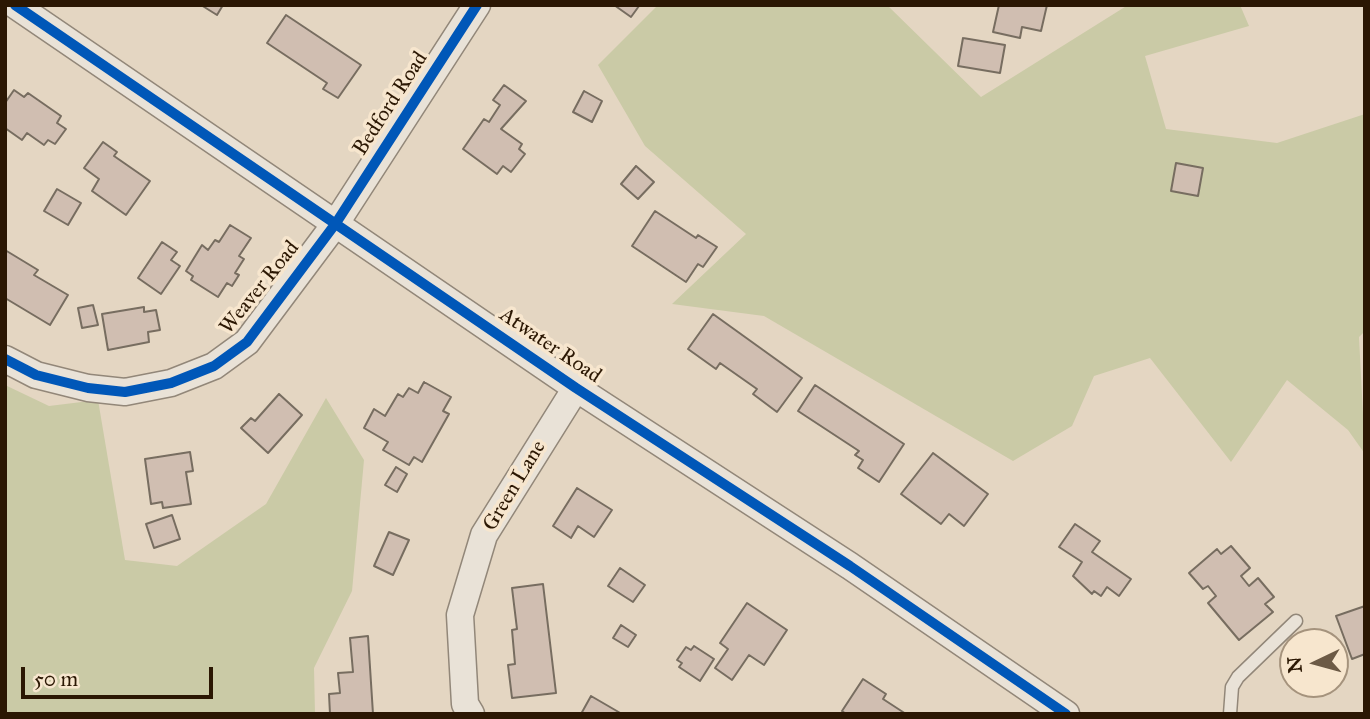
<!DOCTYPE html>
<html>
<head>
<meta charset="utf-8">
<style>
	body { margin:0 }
	#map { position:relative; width:1370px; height:719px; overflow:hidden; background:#e4d6c2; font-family:"IM FELL Great Primer",serif }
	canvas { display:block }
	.frame { position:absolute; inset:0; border:7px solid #2b1703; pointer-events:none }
	.north { position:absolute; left:1279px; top:628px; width:70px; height:70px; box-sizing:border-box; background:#f7e6ce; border:2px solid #a5937d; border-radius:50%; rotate:265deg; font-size:19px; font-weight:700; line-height:28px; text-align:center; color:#2b1703 }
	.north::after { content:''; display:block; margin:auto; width:24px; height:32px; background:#6c5a46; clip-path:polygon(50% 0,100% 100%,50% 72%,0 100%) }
	.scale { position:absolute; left:21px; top:667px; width:192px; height:32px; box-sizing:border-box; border:4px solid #2b1703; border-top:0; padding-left:9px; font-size:21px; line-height:24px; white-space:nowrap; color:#2b1703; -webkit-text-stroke:5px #f7e6ce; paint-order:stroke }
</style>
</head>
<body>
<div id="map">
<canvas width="1370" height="719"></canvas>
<div class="frame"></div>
<div class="north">N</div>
<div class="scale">50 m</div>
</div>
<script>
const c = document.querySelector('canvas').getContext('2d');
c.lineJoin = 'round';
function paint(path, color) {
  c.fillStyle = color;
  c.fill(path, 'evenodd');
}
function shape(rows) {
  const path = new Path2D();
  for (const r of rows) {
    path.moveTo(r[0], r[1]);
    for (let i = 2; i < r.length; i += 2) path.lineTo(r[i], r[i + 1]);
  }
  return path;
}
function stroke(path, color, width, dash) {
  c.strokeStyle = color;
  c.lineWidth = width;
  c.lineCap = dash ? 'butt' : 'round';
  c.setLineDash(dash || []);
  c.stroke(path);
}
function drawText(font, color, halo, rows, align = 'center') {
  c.font = font + ' "IM FELL Great Primer",serif';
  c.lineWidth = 7;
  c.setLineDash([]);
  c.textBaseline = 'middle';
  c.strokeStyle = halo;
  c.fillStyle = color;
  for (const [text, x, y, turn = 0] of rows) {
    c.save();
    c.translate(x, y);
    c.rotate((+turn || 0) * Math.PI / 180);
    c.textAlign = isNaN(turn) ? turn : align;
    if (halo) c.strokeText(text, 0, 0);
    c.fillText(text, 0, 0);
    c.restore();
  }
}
paint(shape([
	[658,5,887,5,981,97,1128,5,1240,5,1249,26,1145,56,1166,129,1277,143,1365,114,1365,331,1359,337,1365,454,1348,430,1287,380,1231,462,1150,358,1094,376,1072,426,1013,461,764,316,672,304,746,234,645,146,598,65],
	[5,385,49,406,98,400,125,560,177,566,266,504,326,398,364,460,352,591,314,668,315,714,5,714]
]), '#cacaa6');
const building = shape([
	[201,5,223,5,217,15,201,5],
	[614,5,638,5,639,6,631,17,614,5],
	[999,5,1047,5,1041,31,1022,27,1020,38,993,32,999,5],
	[286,15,361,65,338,98,323,89,327,83,267,43,286,15],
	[963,38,1005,45,1000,73,958,66,963,38],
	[504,85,526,101,501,129,522,144,519,149,525,154,511,172,503,166,497,174,463,149,484,119,489,122,500,105,493,100,504,85],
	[14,90,24,97,28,93,61,116,57,123,66,129,55,144,48,140,44,145,27,133,22,140,5,128,5,103,14,90],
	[584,91,602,101,592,122,573,112,584,91],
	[103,142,117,152,114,156,150,181,126,215,92,191,99,179,84,168,103,142],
	[1176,163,1203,168,1198,196,1171,191,1176,163],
	[636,166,654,182,638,199,621,184,636,166],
	[57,189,81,203,68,225,44,211,57,189],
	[655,211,696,238,698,235,717,247,703,267,698,264,686,282,632,246,655,211],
	[230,225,251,238,239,256,244,259,235,273,239,275,232,286,227,283,218,297,191,280,193,276,186,271,202,245,208,250,215,240,219,242,230,225],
	[162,242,177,252,171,260,180,266,161,294,138,278,162,242],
	[5,250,38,270,34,275,68,295,50,325,5,298,5,250],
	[93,305,98,325,82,328,78,308,93,305],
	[144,307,144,312,156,310,160,330,148,332,149,342,108,350,102,314,144,307],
	[713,314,802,378,777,412,753,394,757,389,720,363,716,369,688,349,713,314],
	[424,382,451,397,443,411,449,414,422,462,414,457,409,465,383,450,388,442,364,428,374,409,385,416,398,394,403,397,409,388,418,393,424,382],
	[815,385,904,444,879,482,858,468,863,460,855,455,859,451,798,411,815,385],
	[279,394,302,415,268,453,241,428,251,418,255,421,279,394],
	[190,452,193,471,186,472,191,504,163,508,162,502,151,504,145,459,190,452],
	[933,453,988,494,964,526,949,514,941,524,901,494,933,453],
	[396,467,407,474,397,492,385,485,396,467],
	[577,488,612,510,594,537,578,526,571,538,553,526,577,488],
	[172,515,180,539,154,548,146,524,172,515],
	[1075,524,1100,541,1092,552,1131,579,1119,596,1107,587,1101,596,1094,591,1092,594,1073,576,1082,562,1059,547,1075,524],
	[389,532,409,540,393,575,374,566,389,532],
	[1231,546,1250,568,1241,576,1249,586,1258,578,1274,597,1265,604,1273,612,1239,640,1208,603,1216,596,1208,586,1203,589,1189,573,1217,549,1221,554,1231,546],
	[620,568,645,585,633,602,608,586,620,568],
	[543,584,556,693,512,698,508,665,515,664,512,630,517,629,512,588,543,584],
	[747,603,787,630,764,665,749,655,732,680,715,668,728,649,720,643,747,603],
	[1365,606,1365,654,1352,659,1336,616,1365,606],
	[621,625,636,635,628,647,613,638,621,625],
	[368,636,373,714,330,714,329,694,340,693,338,673,353,672,350,638,368,636],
	[694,646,714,659,700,681,679,667,682,663,677,660,686,647,691,650,694,646],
	[863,679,886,694,883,699,906,714,846,714,842,711,863,679],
	[591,696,622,714,581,714,591,696]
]);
paint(building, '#d0beb1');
stroke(building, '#776d60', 2);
const service = shape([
	[1230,714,1232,687,1238,677,1296,621]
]);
const minor = shape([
	[15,5,576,388,850,566,1066,714],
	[5,359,36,375,88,388,125,392,171,383,214,366,247,342,336,223,477,5],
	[471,714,465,704,460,615,484,535,576,388]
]);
stroke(service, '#928779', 15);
stroke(minor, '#928779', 29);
stroke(service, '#e9e2d7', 12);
stroke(minor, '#e9e2d7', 26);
stroke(shape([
	[15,5,576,388,850,566,1066,714],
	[5,359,36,375,88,388,125,392,171,383,214,366,247,342,336,223,477,5]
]), '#0057b8', 10);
drawText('21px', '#2b1703', '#f7e6ce', [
	["Bedford Road",391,104,-57],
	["Weaver Road",260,288,-51],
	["Atwater Road",550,346,34],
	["Green Lane",515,486,-59]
]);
</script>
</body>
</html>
